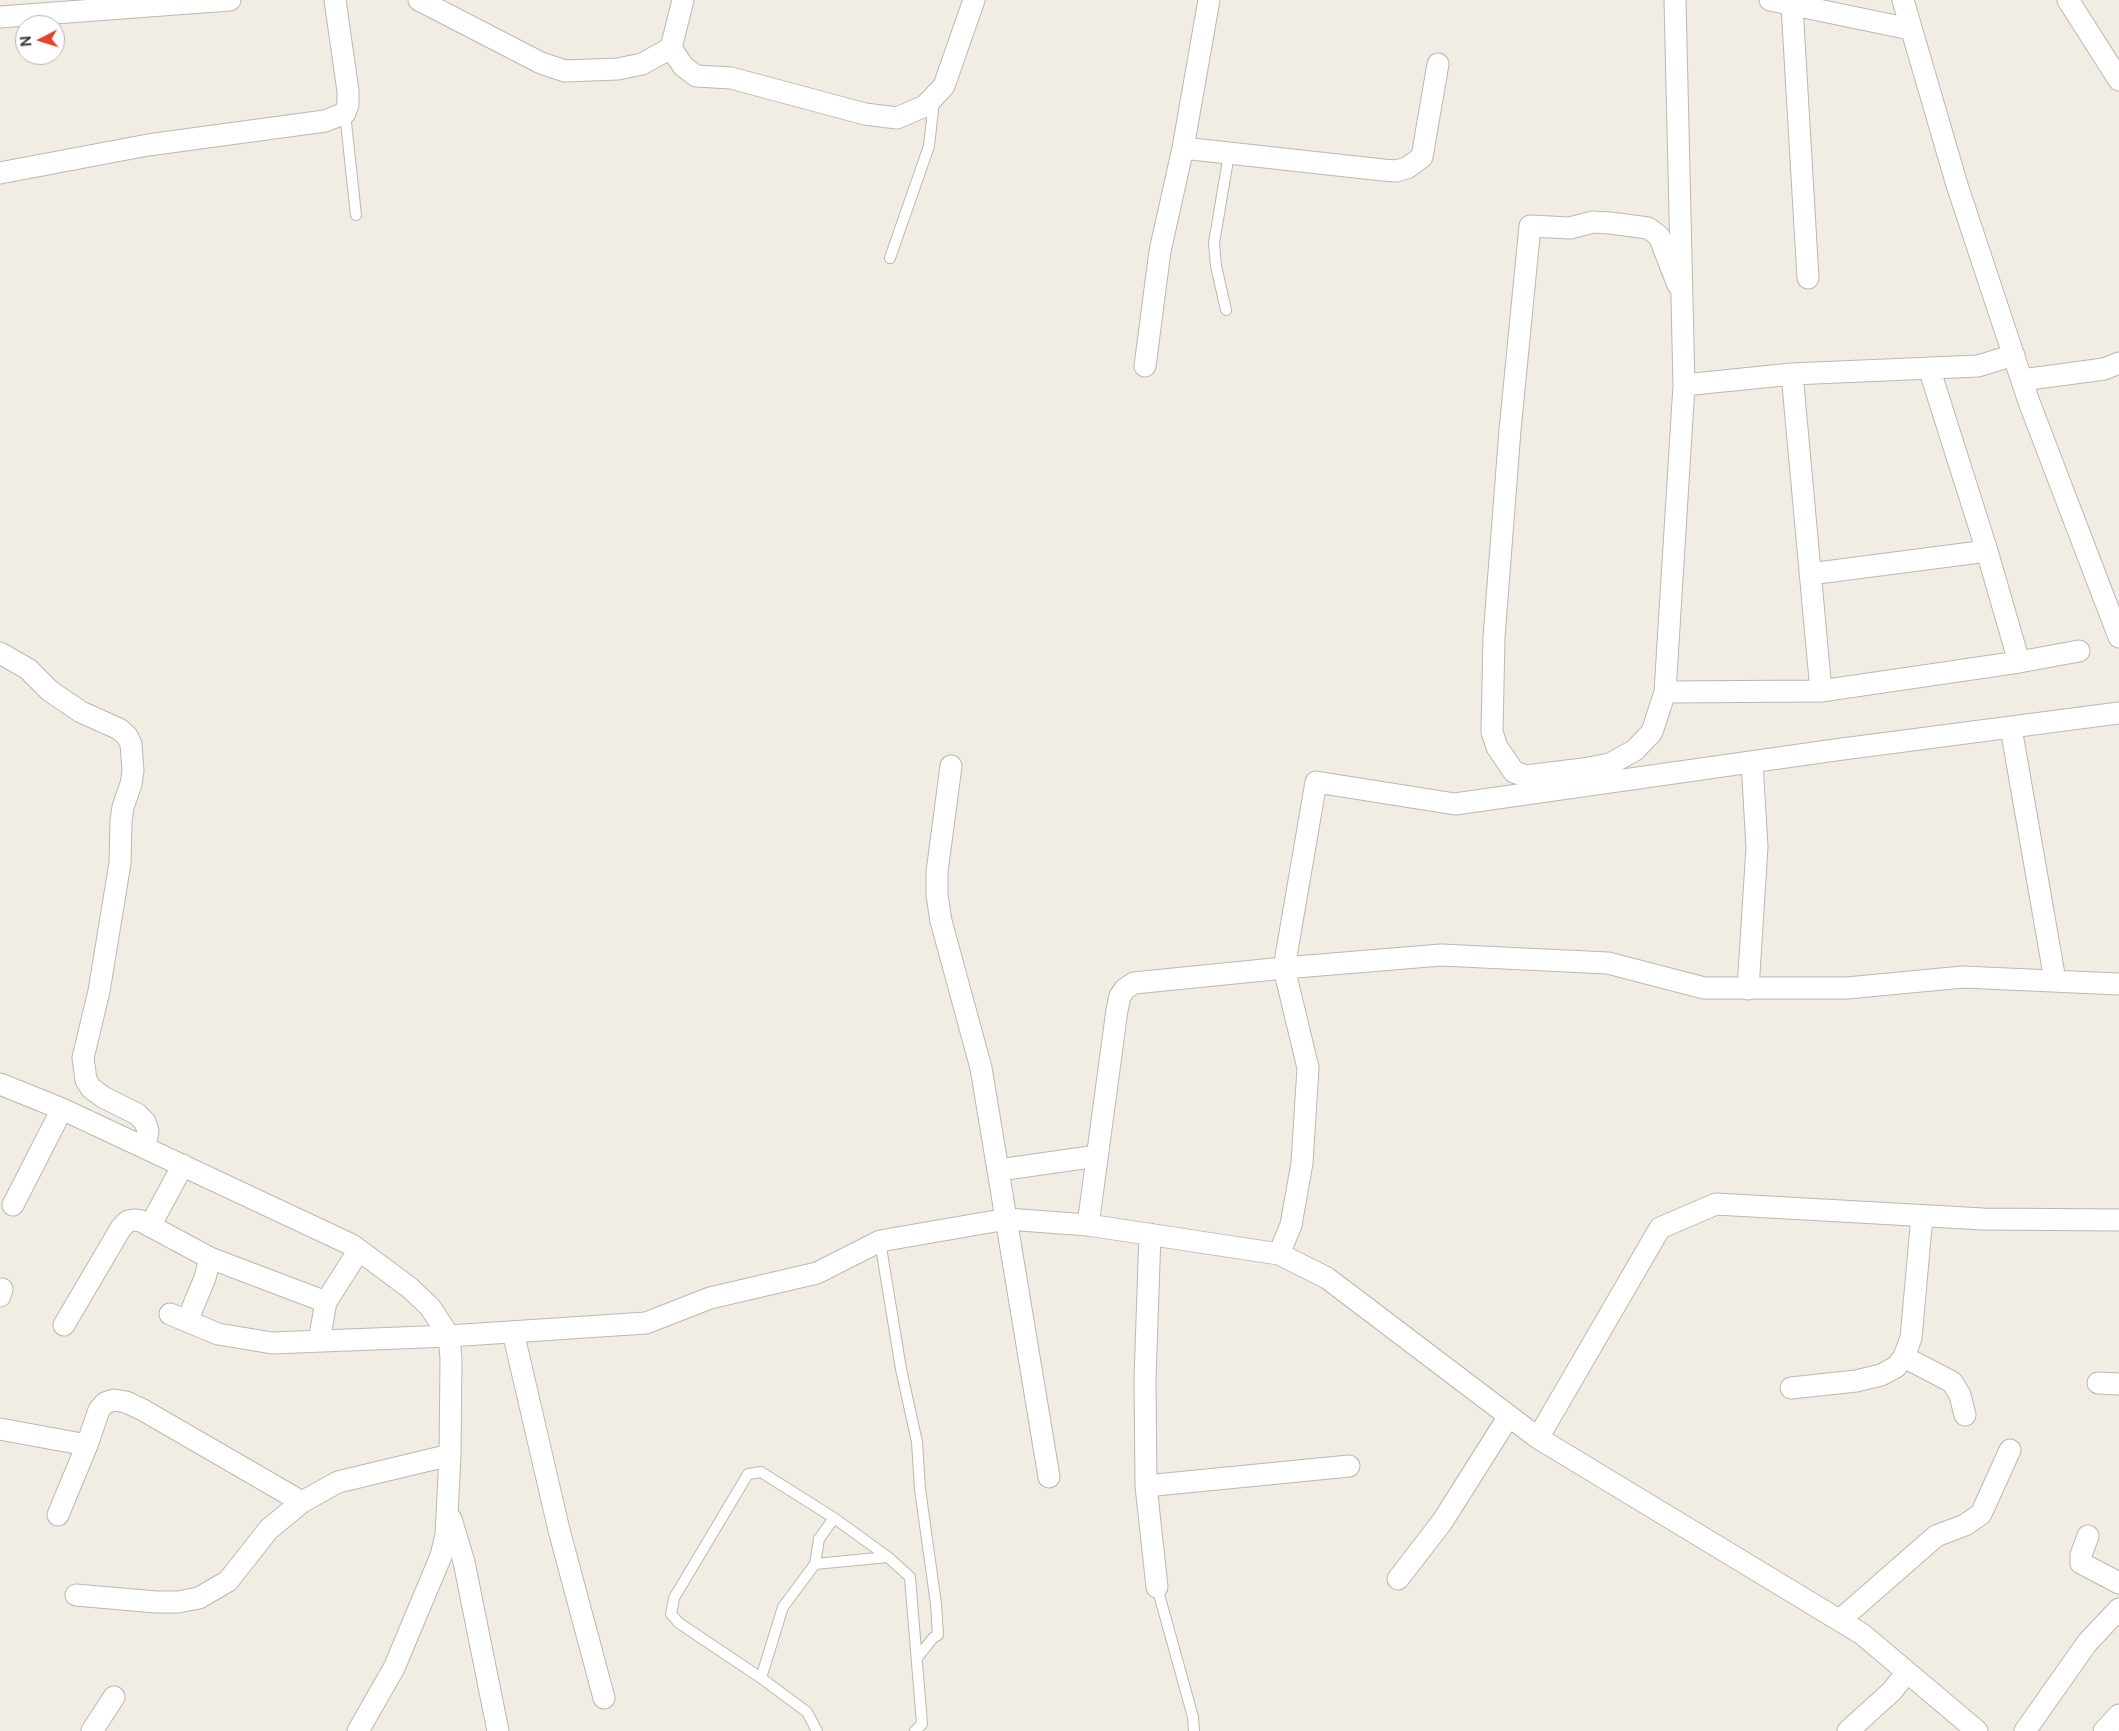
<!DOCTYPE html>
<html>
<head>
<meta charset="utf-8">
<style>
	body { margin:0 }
	#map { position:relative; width:2119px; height:1731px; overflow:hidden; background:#f1ede5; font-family:"Public Sans",sans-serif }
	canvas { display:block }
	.north { position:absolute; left:15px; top:15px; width:50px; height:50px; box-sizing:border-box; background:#fff; border:1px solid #b4b1af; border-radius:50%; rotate:265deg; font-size:14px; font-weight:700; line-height:20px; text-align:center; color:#433d36 }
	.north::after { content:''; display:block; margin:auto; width:18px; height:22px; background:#e4432a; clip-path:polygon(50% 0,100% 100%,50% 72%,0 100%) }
</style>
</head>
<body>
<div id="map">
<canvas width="2119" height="1731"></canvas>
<div class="north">N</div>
</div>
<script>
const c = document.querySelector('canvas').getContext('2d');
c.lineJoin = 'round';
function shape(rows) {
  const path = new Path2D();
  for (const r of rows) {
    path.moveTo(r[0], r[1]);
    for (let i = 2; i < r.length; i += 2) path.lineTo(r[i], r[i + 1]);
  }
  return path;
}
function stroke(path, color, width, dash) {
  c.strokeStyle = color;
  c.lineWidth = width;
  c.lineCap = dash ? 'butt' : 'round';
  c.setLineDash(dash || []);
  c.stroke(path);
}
const lane = shape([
	[345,113,356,215],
	[890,258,929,146,934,101],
	[1226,310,1216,266,1214,243,1229,154],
	[880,1241,901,1369,917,1442,920,1489,936,1604,938,1635,933,1638,917,1658],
	[834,1518,888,1557,910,1577,922,1724,915,1731],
	[815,1564,888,1557],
	[1157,1587,1193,1717,1194,1731],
	[761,1678,783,1607,815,1564,819,1539,834,1518,761,1472,748,1474,674,1598,671,1614,679,1623,761,1678,807,1712,817,1731]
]);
const street = shape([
	[419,0,541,63,565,71,618,69,642,64,671,48],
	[683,0,671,48,683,66,696,76,731,78,865,114,897,118,925,106,944,86,974,0],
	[1675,0,1684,385,1665,692,1821,691,2019,662,2079,651],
	[1770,0,1910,29],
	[1903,0,1957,185,2029,402,2119,637],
	[2068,0,2119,80],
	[1792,6,1808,278],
	[0,17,230,0],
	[1183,148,1383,170,1396,171,1407,168,1422,157,1438,64],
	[0,173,148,145,325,121,345,113,348,104,348,91,335,0],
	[1145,366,1160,251,1183,148,1209,0],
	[1929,368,1987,551,2019,662],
	[1792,374,1821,691],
	[2022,380,2104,369,2119,363],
	[1684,385,1792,374,1978,366,2014,355],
	[1810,574,1987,551],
	[0,653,28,669,50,691,81,712,119,729,127,736,131,744,133,771,131,784,123,807,121,821,120,863,99,991,83,1058,86,1080,91,1088,103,1097,137,1114,145,1122,148,1131,145,1148],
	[1665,692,1652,732,1635,750,1610,764,1583,769,1526,776,1514,772,1497,747,1492,732,1494,637,1510,430,1530,226,1570,228,1593,222,1610,223,1648,228,1659,236,1678,285],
	[2119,713,1835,750,1455,804,1316,782,1284,968,1441,955,1608,963,1704,988,1847,988,1963,977,2119,984],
	[2011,728,2055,980],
	[951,766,937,872,937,895,941,921,981,1068,1049,1477],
	[1748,989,1757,847,1752,762],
	[0,1084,62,1109,352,1245,410,1288,430,1307,449,1336,451,1359,450,1455,446,1535,441,1556,394,1668,358,1731],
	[999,1170,1097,1156],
	[13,1205,62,1109],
	[1088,1225,1117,1010,1120,996,1125,989,1134,983,1284,968,1308,1068,1302,1163,1291,1225,1279,1254,1327,1278,1538,1438,1660,1228,1716,1204,1983,1219,2119,1220],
	[150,1226,183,1165],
	[1150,1234,1145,1378,1146,1486,1157,1587],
	[0,1296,2,1289],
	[170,1314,218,1334,272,1343,449,1336,646,1323,710,1298,817,1273,880,1241,1007,1219,1088,1225,1279,1254],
	[187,1321,205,1278,210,1258],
	[64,1325,121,1228,128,1221,134,1220,141,1221,210,1258,326,1302],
	[513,1332,559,1530,604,1698],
	[319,1341,326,1302,359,1250],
	[1904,1357,1952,1382,1960,1395,1965,1415],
	[2098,1383,2119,1384],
	[1791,1388,1856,1381,1881,1375,1896,1367,1904,1357,1911,1338,1922,1216],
	[0,1429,87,1445],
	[1538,1438,1862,1634,1977,1731],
	[1146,1486,1349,1466],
	[58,1515,87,1445,99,1410,105,1403,114,1400,126,1402,143,1410,302,1502],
	[451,1519,464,1562,498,1731],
	[2088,1536,2081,1555,2081,1563,2119,1583],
	[1398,1579,1442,1522,1509,1416],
	[76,1595,156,1602,178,1602,199,1598,228,1581,269,1529,302,1502,338,1482,450,1455],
	[1840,1620,1936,1536,1965,1525,1981,1514,2010,1450],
	[92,1731,114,1697],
	[1848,1731,1892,1691,1907,1672],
	[2025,1731,2087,1643,2119,1609],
	[2104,1731,2119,1715]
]);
stroke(lane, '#beb8ac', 12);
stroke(street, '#beb8ac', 23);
stroke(lane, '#fff', 10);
stroke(street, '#fff', 21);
</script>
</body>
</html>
